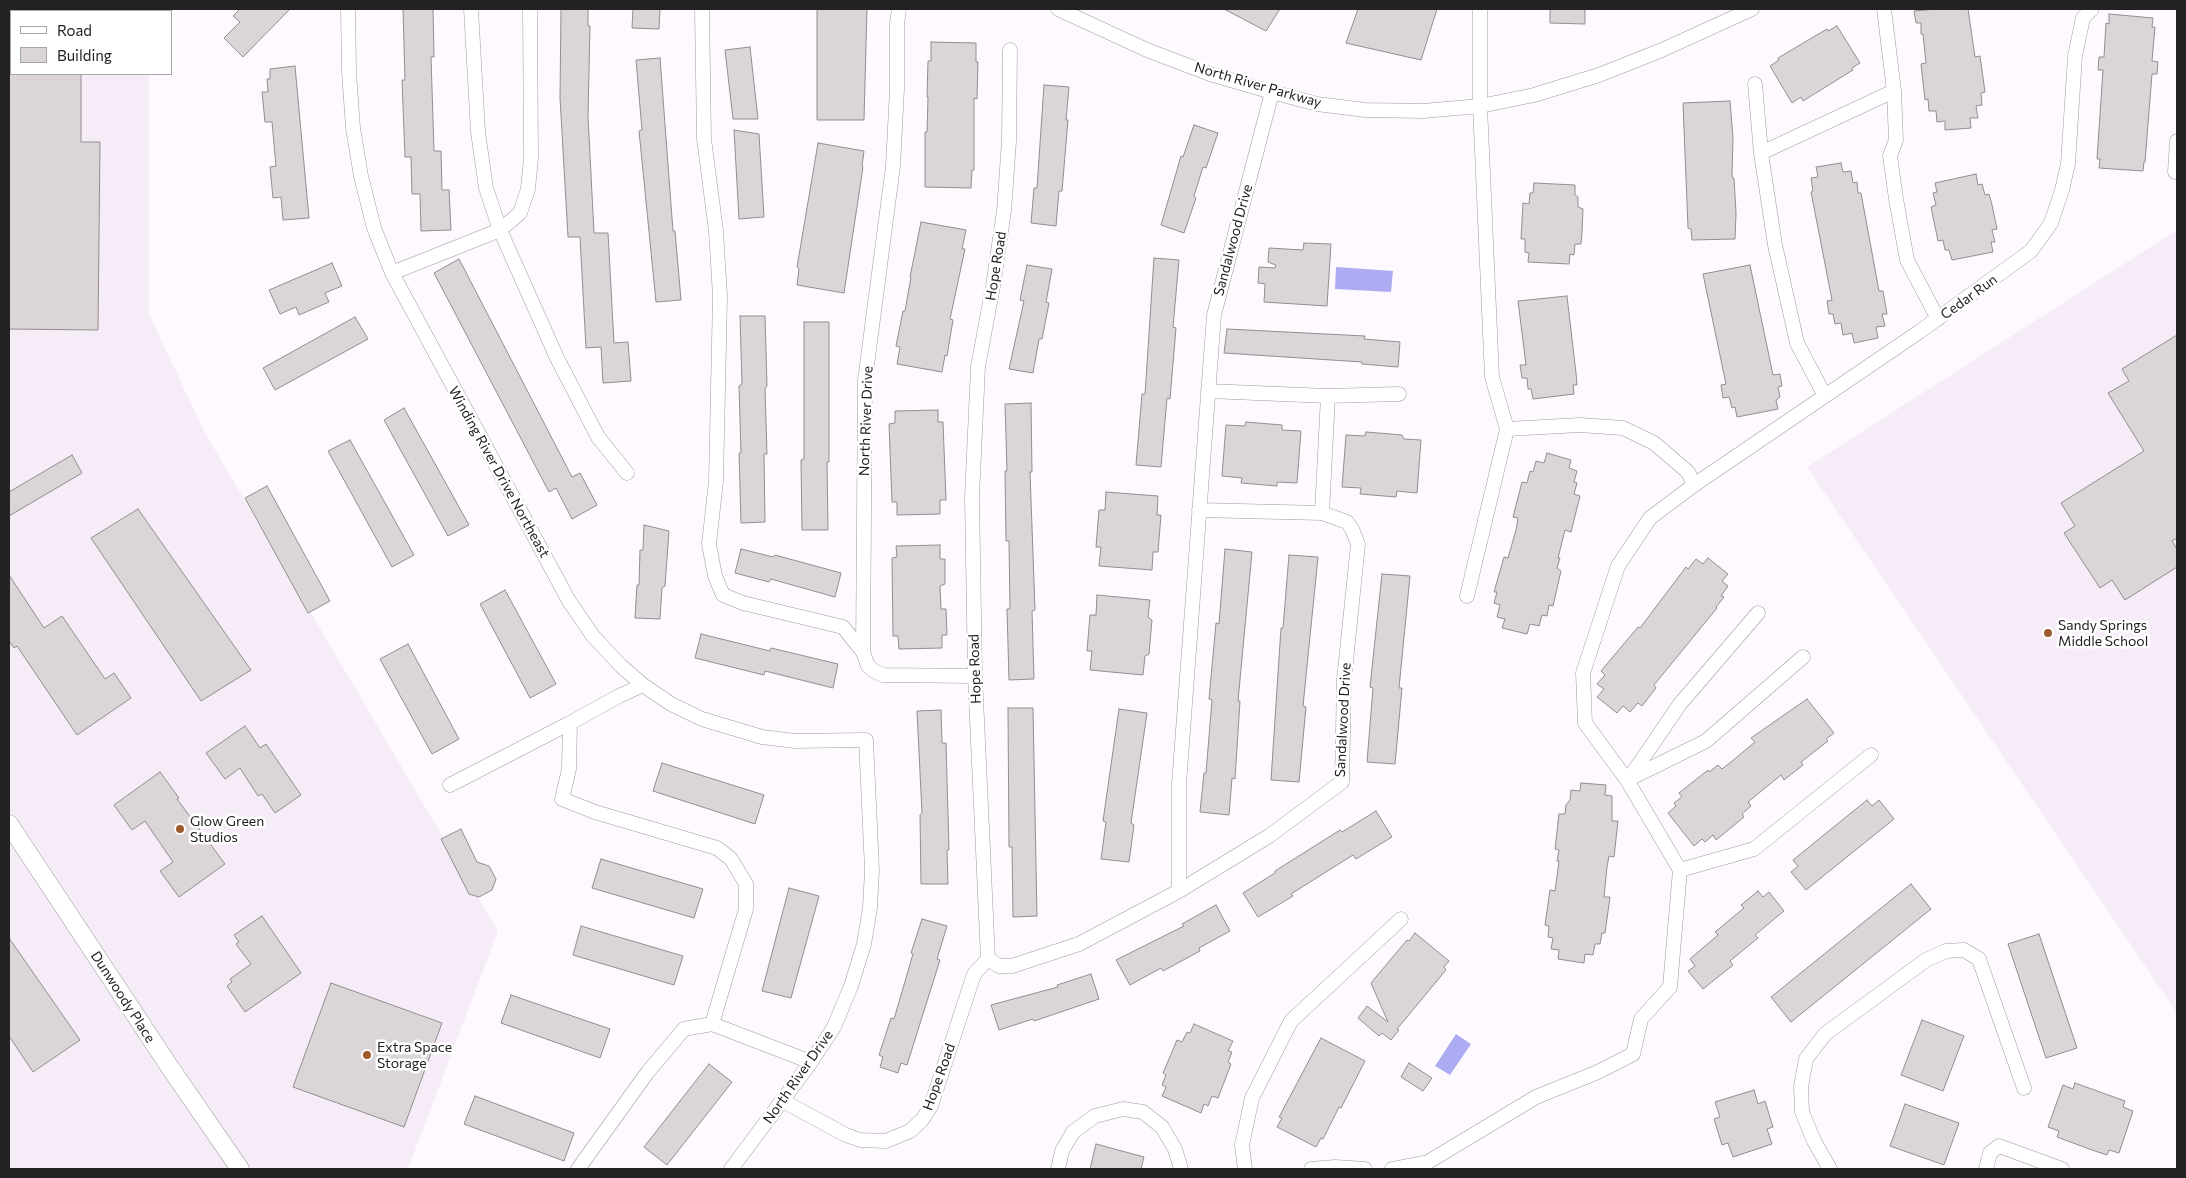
<!DOCTYPE html>
<html>
<head>
<meta charset="utf-8">
<style>
	body { margin:0 }
	#map { position:relative; width:2186px; height:1178px; overflow:hidden; background:#fef9fe; font-family:Commissioner,sans-serif }
	canvas { display:block }
	.frame { position:absolute; inset:0; border:10px solid #232123; pointer-events:none }
	.legend { position:absolute; left:10px; top:10px; width:162px; height:65px; box-sizing:border-box; background:#fff; border:1px solid #a7a6a7; margin:0; padding:6px 9px; list-style:none; font-size:15px; color:#232123 }
	.legend li { display:flex; align-items:center; gap:10px; height:25px }
	.legend b { width:25px; border:1px solid #a7a6a7 }
</style>
</head>
<body>
<div id="map">
<canvas width="2186" height="1178"></canvas>
<div class="frame"></div>
<ul class="legend">
<li><b style="height:6px;background:#fff"></b>Road</li>
<li><b style="height:14px;background:#dbd5d8"></b>Building</li>
</ul>
</div>
<script>
const c = document.querySelector('canvas').getContext('2d');
c.lineJoin = 'round';
function paint(path, color) {
  c.fillStyle = color;
  c.fill(path, 'evenodd');
}
function shape(rows) {
  const path = new Path2D();
  for (const r of rows) {
    path.moveTo(r[0], r[1]);
    for (let i = 2; i < r.length; i += 2) path.lineTo(r[i], r[i + 1]);
  }
  return path;
}
function stroke(path, color, width, dash) {
  c.strokeStyle = color;
  c.lineWidth = width;
  c.lineCap = dash ? 'butt' : 'round';
  c.setLineDash(dash || []);
  c.stroke(path);
}
function drawText(font, color, halo, rows, align = 'center') {
  c.font = font + ' Commissioner,sans-serif';
  c.lineWidth = 5;
  c.setLineDash([]);
  c.textBaseline = 'middle';
  c.strokeStyle = halo;
  c.fillStyle = color;
  for (const [text, x, y, turn = 0] of rows) {
    c.save();
    c.translate(x, y);
    c.rotate((+turn || 0) * Math.PI / 180);
    c.textAlign = isNaN(turn) ? turn : align;
    if (halo) c.strokeText(text, 0, 0);
    c.fillText(text, 0, 0);
    c.restore();
  }
}
paint(shape([
	[9,9,150,9,150,11,11,11,11,74,149,74,149,314,204,431,498,931,408,1169,9,1169],
	[2177,230,2177,1013,1807,467]
]), '#f5ecf7');
paint(shape([
	[1336,267,1393,271,1391,292,1335,289],
	[1456,1034,1471,1044,1450,1075,1435,1066]
]), '#adacf2');
const building = shape([
	[240,9,290,9,243,57,224,38,240,22,233,16,240,9],
	[403,9,433,9,434,57,431,57,434,151,441,151,442,190,449,190,451,230,421,231,420,194,412,194,411,157,405,157,402,80,405,80,403,9],
	[561,9,588,9,588,26,590,26,588,116,594,233,608,233,614,343,628,342,631,381,603,383,601,347,586,348,580,237,568,237,560,98,561,9],
	[633,9,660,9,659,29,632,28,633,9],
	[817,9,867,9,864,120,817,120,817,9],
	[1224,9,1280,9,1266,31,1224,9],
	[1358,9,1437,9,1421,60,1346,43,1358,9],
	[1550,9,1585,9,1585,24,1550,23,1550,9],
	[1937,9,1968,9,1975,57,1980,56,1985,92,1981,93,1982,105,1976,106,1978,118,1970,118,1971,128,1945,130,1945,121,1937,122,1936,111,1929,111,1928,99,1925,100,1921,64,1926,63,1923,34,1921,34,1921,23,1916,23,1914,11,1937,9],
	[2109,14,2153,18,2152,27,2155,27,2152,61,2158,62,2157,74,2152,74,2145,162,2144,162,2143,171,2099,168,2100,159,2097,159,2103,70,2098,70,2099,57,2104,57,2106,23,2109,24,2109,14],
	[1837,26,1860,63,1852,68,1853,70,1803,101,1801,97,1792,103,1770,66,1779,60,1778,58,1827,29,1828,31,1837,26],
	[931,42,976,43,976,62,978,62,977,99,974,98,974,170,972,170,971,188,925,187,925,132,927,132,928,97,927,97,928,61,931,61,931,42],
	[750,47,758,119,733,119,725,50,750,47],
	[660,58,673,231,675,231,681,300,656,302,639,131,642,130,636,60,660,58],
	[295,66,309,218,283,220,281,197,273,198,270,167,276,166,272,122,265,122,262,92,268,92,267,79,270,79,270,69,295,66],
	[9,74,81,74,81,142,100,142,98,330,9,329,9,74],
	[1044,85,1069,87,1066,120,1068,120,1062,191,1059,191,1056,226,1031,223,1034,188,1037,188,1044,85],
	[1730,101,1733,138,1732,177,1734,178,1736,213,1735,239,1692,240,1691,229,1688,228,1683,103,1730,101],
	[1194,125,1218,133,1206,168,1203,167,1194,196,1196,198,1184,233,1161,225,1181,156,1183,157,1194,125],
	[734,130,759,134,764,217,739,219,734,130],
	[818,143,864,151,862,166,863,167,844,293,797,285,799,269,797,267,818,143],
	[1841,163,1843,172,1851,171,1853,183,1857,182,1858,193,1861,193,1879,291,1883,291,1887,314,1882,314,1885,326,1876,327,1878,338,1854,343,1852,333,1843,335,1841,323,1835,324,1833,314,1829,314,1827,301,1832,300,1811,192,1813,191,1811,178,1818,177,1816,167,1841,163],
	[1976,174,1978,185,1982,184,1985,195,1989,194,1992,205,1997,229,1992,230,1995,242,1991,242,1993,252,1952,260,1949,250,1945,250,1943,240,1938,241,1931,207,1936,205,1933,193,1937,192,1935,183,1976,174],
	[1534,183,1575,185,1575,195,1578,197,1578,207,1583,209,1582,232,1581,244,1575,244,1574,255,1570,254,1569,264,1528,262,1529,253,1525,252,1525,239,1521,239,1523,203,1529,204,1530,193,1533,193,1534,183],
	[921,222,966,230,962,249,965,249,950,319,953,320,947,356,945,355,942,372,897,364,900,347,896,346,903,311,905,311,911,277,910,277,921,222],
	[1304,243,1331,244,1327,306,1264,302,1265,284,1258,283,1259,267,1275,268,1276,265,1268,262,1269,248,1303,250,1304,243],
	[1154,258,1179,260,1173,327,1176,328,1170,399,1167,398,1161,467,1136,465,1142,394,1145,394,1154,258],
	[459,259,572,477,580,473,597,505,572,519,556,488,549,492,434,273,459,259],
	[332,263,342,286,325,293,329,302,299,315,296,307,280,314,269,290,332,263],
	[1027,265,1052,269,1046,302,1049,303,1042,339,1039,339,1033,373,1009,369,1024,301,1020,300,1027,265],
	[1750,265,1773,375,1780,374,1782,386,1778,387,1780,397,1776,400,1778,409,1737,417,1735,407,1732,408,1729,397,1723,398,1721,385,1726,384,1703,274,1750,265],
	[1567,296,1576,373,1577,385,1573,385,1574,394,1533,399,1531,389,1528,389,1527,378,1522,378,1520,365,1526,365,1518,301,1567,296],
	[740,316,765,316,767,386,765,389,767,454,764,454,765,522,741,523,739,453,741,453,739,386,742,384,740,316],
	[355,317,368,339,275,390,263,368,355,317],
	[804,322,829,322,829,462,827,462,828,530,802,530,801,460,804,459,804,322],
	[1227,329,1365,336,1364,339,1400,342,1398,367,1362,364,1362,362,1224,353,1227,329],
	[2177,335,2177,538,2172,541,2177,549,2177,567,2125,600,2112,580,2100,588,2064,533,2075,526,2061,503,2144,451,2108,393,2129,381,2122,369,2177,335],
	[1031,403,1032,472,1030,472,1035,610,1032,611,1034,679,1009,680,1007,609,1010,609,1009,541,1006,541,1005,471,1007,471,1005,404,1031,403],
	[404,408,469,525,448,536,384,420,404,408],
	[938,410,938,422,943,422,946,500,940,500,940,514,897,515,897,502,892,502,889,424,895,423,895,411,938,410],
	[1246,422,1282,425,1282,430,1301,431,1297,483,1277,482,1277,486,1241,483,1242,478,1222,476,1226,425,1245,426,1246,422],
	[1366,432,1402,435,1404,439,1421,440,1417,493,1397,491,1396,497,1360,494,1361,488,1342,487,1346,435,1365,436,1366,432],
	[350,440,414,555,392,567,328,451,350,440],
	[1547,453,1571,460,1569,468,1577,471,1574,482,1577,483,1574,494,1580,496,1571,532,1565,530,1558,558,1560,558,1557,568,1561,571,1553,606,1549,605,1547,616,1542,615,1539,626,1530,624,1527,634,1502,628,1505,619,1497,617,1500,605,1494,603,1497,592,1494,592,1504,557,1508,558,1516,530,1518,518,1513,517,1522,482,1527,483,1530,471,1533,472,1536,461,1544,463,1547,453],
	[72,455,82,473,9,516,9,492,72,455],
	[267,486,330,601,308,613,245,498,267,486],
	[1106,492,1158,496,1157,515,1161,515,1158,552,1153,552,1152,570,1099,566,1101,547,1096,547,1099,510,1105,510,1106,492],
	[138,509,251,670,201,701,91,538,138,509],
	[644,525,669,531,665,586,662,588,660,619,635,618,637,585,639,585,640,550,643,550,644,525],
	[940,545,940,559,945,559,945,584,940,586,941,609,946,609,947,635,942,635,942,648,899,649,898,636,893,636,892,558,897,557,896,546,940,545],
	[741,549,773,557,775,555,841,573,835,597,771,579,769,582,735,573,741,549],
	[1225,549,1252,552,1238,701,1240,701,1235,779,1232,778,1229,815,1200,812,1204,773,1206,773,1212,700,1209,699,1216,623,1219,624,1225,549],
	[1289,555,1318,557,1303,706,1306,707,1299,782,1271,780,1281,628,1283,628,1289,555],
	[1708,558,1728,574,1722,581,1728,586,1721,596,1724,597,1716,607,1717,608,1654,685,1656,688,1642,706,1638,703,1630,712,1623,706,1617,713,1597,697,1604,689,1597,684,1605,675,1601,671,1638,627,1640,628,1686,567,1688,569,1696,559,1703,564,1708,558],
	[1382,574,1410,576,1399,688,1402,688,1395,764,1367,762,1373,688,1370,687,1382,574],
	[9,575,44,628,62,616,105,679,114,673,131,698,77,735,17,646,14,648,9,641,9,575],
	[505,590,556,684,530,698,480,604,505,590],
	[1097,595,1150,600,1148,617,1152,620,1149,654,1145,656,1143,675,1090,670,1092,651,1087,651,1090,615,1096,615,1097,595],
	[701,634,770,651,771,648,838,664,833,688,765,671,764,675,695,658,701,634],
	[408,644,459,739,432,754,380,659,408,644],
	[1807,699,1834,733,1826,739,1828,741,1801,762,1803,765,1784,780,1781,775,1748,802,1751,806,1742,814,1744,817,1716,840,1713,835,1705,842,1702,839,1694,846,1668,813,1676,806,1674,803,1682,797,1679,793,1708,770,1709,772,1718,765,1722,769,1731,762,1755,742,1751,738,1807,699],
	[1008,708,1033,708,1037,916,1013,917,1012,847,1009,847,1008,708],
	[1119,709,1147,713,1131,823,1134,825,1129,862,1101,859,1106,822,1103,821,1119,709],
	[941,710,942,743,946,743,949,850,947,850,948,884,921,884,920,815,922,813,917,711,941,710],
	[245,726,260,748,266,744,301,795,275,813,262,794,258,796,240,768,225,779,206,753,245,726],
	[662,763,764,795,755,824,653,791,662,763],
	[160,772,179,798,177,799,225,864,179,897,160,871,173,862,145,821,132,830,114,805,160,772],
	[1581,783,1606,785,1605,795,1612,796,1612,821,1618,821,1614,857,1609,856,1607,867,1604,897,1610,897,1605,933,1602,933,1600,944,1595,944,1593,955,1585,954,1584,963,1558,959,1559,950,1551,949,1553,938,1548,937,1549,926,1545,925,1550,890,1555,891,1559,861,1557,861,1559,850,1555,849,1559,814,1565,814,1566,805,1570,800,1571,790,1580,791,1581,783],
	[1867,800,1872,806,1879,800,1894,819,1806,890,1791,872,1798,866,1793,860,1867,800],
	[1376,811,1392,837,1356,859,1353,855,1291,894,1293,896,1258,917,1243,893,1275,873,1275,871,1340,830,1342,832,1376,811],
	[461,829,477,862,489,866,496,879,492,890,479,897,469,894,441,839,461,829],
	[601,859,703,889,694,918,592,888,601,859],
	[1911,884,1931,909,1791,1022,1771,997,1911,884],
	[789,888,819,896,791,998,762,991,789,888],
	[1758,891,1763,897,1769,892,1784,911,1755,935,1758,938,1730,961,1733,965,1703,989,1688,971,1695,966,1690,959,1718,935,1715,932,1744,908,1741,905,1758,891],
	[1216,905,1230,931,1199,948,1200,951,1163,971,1161,968,1130,985,1116,960,1184,926,1182,924,1216,905],
	[262,916,301,973,245,1012,227,986,232,982,230,979,251,964,236,944,239,942,234,935,262,916],
	[922,919,947,926,937,959,940,960,907,1065,901,1063,898,1073,880,1067,883,1057,879,1055,891,1018,894,1019,913,954,911,953,922,919],
	[581,926,683,956,674,985,573,955,581,926],
	[1415,933,1449,961,1444,967,1446,970,1397,1029,1399,1030,1391,1040,1382,1033,1379,1036,1358,1018,1367,1006,1388,1022,1371,983,1407,940,1409,941,1415,933],
	[2039,934,2077,1048,2046,1058,2008,944,2039,934],
	[9,938,80,1040,33,1072,9,1036,9,938],
	[1091,974,1099,999,1034,1021,1033,1019,999,1030,991,1005,1058,987,1057,985,1091,974],
	[331,983,442,1023,404,1127,293,1087,331,983],
	[511,995,610,1029,600,1058,501,1023,511,995],
	[1922,1020,1964,1036,1943,1091,1901,1075,1922,1020],
	[1194,1024,1233,1041,1228,1051,1232,1052,1228,1062,1231,1064,1218,1098,1212,1096,1208,1106,1204,1104,1201,1113,1162,1096,1166,1087,1162,1085,1166,1075,1163,1073,1177,1040,1182,1042,1187,1032,1190,1033,1194,1024],
	[1321,1038,1365,1061,1341,1108,1339,1107,1323,1139,1321,1138,1316,1147,1277,1127,1282,1118,1279,1117,1321,1038],
	[1409,1063,1432,1078,1423,1091,1401,1077,1409,1063],
	[709,1064,732,1082,667,1165,644,1147,709,1064],
	[2075,1083,2125,1101,2123,1107,2133,1111,2119,1153,2109,1150,2107,1155,2092,1150,2057,1137,2059,1131,2048,1127,2063,1085,2073,1089,2075,1083],
	[1754,1090,1758,1104,1765,1101,1773,1127,1767,1129,1772,1144,1733,1157,1728,1143,1722,1145,1714,1119,1720,1117,1715,1102,1754,1090],
	[475,1096,574,1133,564,1161,464,1124,475,1096],
	[1905,1104,1959,1123,1944,1165,1890,1146,1905,1104],
	[1096,1144,1144,1157,1141,1169,1090,1169,1096,1144]
]);
paint(building, '#dbd5d8');
stroke(building, '#928d90', 1);
const minor = shape([
	[348,9,349,72,353,128,361,176,374,228,392,273,569,601,593,636,621,666,643,685,671,704,702,719,762,737,795,741,866,740,872,870,870,908,864,944,851,986,834,1027,811,1062,731,1169],
	[471,9,478,132,486,188,500,230,557,358,598,437,627,473],
	[702,9,704,139,716,231,720,296,716,481,709,544,715,576,723,595,743,603,843,627,863,652],
	[899,9,897,24,897,89,893,166,865,380,863,652,868,666,874,671,883,675,975,676],
	[1058,9,1147,50,1210,74,1272,92,1317,104,1365,110,1423,111,1480,106,1534,95,1599,75,1662,50,1752,9],
	[1884,9,1894,91,1896,140,1890,156,1896,199,1907,260,1938,319],
	[1755,84,1761,153,1775,245,1797,343,1825,396],
	[1761,153,1894,91],
	[2175,172,2177,141],
	[392,273,500,230,520,213,528,189,531,158,530,9],
	[1208,391,1328,396,1399,394],
	[1694,485,1919,332,2031,251,2051,223,2062,190,2068,164,2075,56,2083,18,2092,9],
	[1322,513,1328,396],
	[1467,596,1507,429,1492,377,1480,106,1480,9],
	[643,685,619,696,570,723,569,769,562,799,595,812,717,848,731,859,746,884,746,909,712,1024],
	[1627,780,1706,741,1803,657],
	[1628,780,1680,704,1758,613],
	[450,785,570,723],
	[1680,870,1754,849,1871,755],
	[1179,891,1179,784,1214,315,1272,92],
	[988,959,999,966,1012,966,1079,944,1179,891,1269,836,1342,782,1344,680,1358,544,1352,529,1347,522,1322,513,1199,510],
	[783,1101,846,1135,860,1140,886,1141,910,1131,922,1120,931,1106,974,974,988,959,975,676,972,497,978,367,993,286,1004,211,1009,141,1010,50],
	[578,1169,647,1073,684,1029,712,1024,811,1062],
	[1058,1169,1062,1151,1073,1132,1095,1116,1123,1109,1143,1112,1162,1127,1175,1149,1181,1169],
	[1245,1169,1242,1145,1252,1098,1291,1021,1401,919],
	[1311,1169,1335,1167,1365,1169],
	[1392,1169,1428,1162,1536,1097,1598,1072,1633,1054,1641,1019,1670,987,1680,870,1627,780,1585,723,1583,673,1618,566,1650,518,1694,485,1688,472,1654,443,1623,428,1580,425,1507,429],
	[1830,1169,1814,1141,1802,1112,1801,1087,1806,1059,1825,1034,1926,960,1946,951,1964,950,1979,959,2024,1088],
	[1986,1169,1990,1153,1999,1146,2062,1169]
]);
const tertiary = shape([
	[9,824,169,1066,240,1169]
]);
stroke(minor, '#9f9ba0', 15);
stroke(tertiary, '#9f9ba0', 19);
stroke(minor, '#fff', 14);
stroke(tertiary, '#fff', 18);
for (const [x, y, r, color] of [
	[2048,633,5,"#9e5a2c"],
	[180,829,5,"#9e5a2c"],
	[367,1055,5,"#9e5a2c"]
]) {
  const dot = new Path2D();
  dot.arc(x, y, r, 0, 2 * Math.PI);
  c.fillStyle = color;
  c.fill(dot);
  stroke(dot, '#fff', 2);
}
drawText('14px', '#232123', '#fff', [
	["North River Parkway",1258,85,16],
	["Sandalwood Drive",1233,240,-75],
	["Hope Road",996,266,-81],
	["Cedar Run",1969,297,-36],
	["North River Drive",866,421,-88],
	["Winding River Drive Northeast",499,472,61],
	["Hope Road",975,669,-92],
	["Sandalwood Drive",1343,720,-87],
	["Dunwoody Place",123,997,57],
	["North River Drive",798,1077,-55],
	["Hope Road",939,1077,-70]
]);
drawText('14px', '#232123', '#fff', [
	["Sandy Springs",2058,625],
	["Middle School",2058,641],
	["Glow Green",190,821],
	["Studios",190,837],
	["Extra Space",377,1047],
	["Storage",377,1063]
], 'left');
</script>
</body>
</html>
